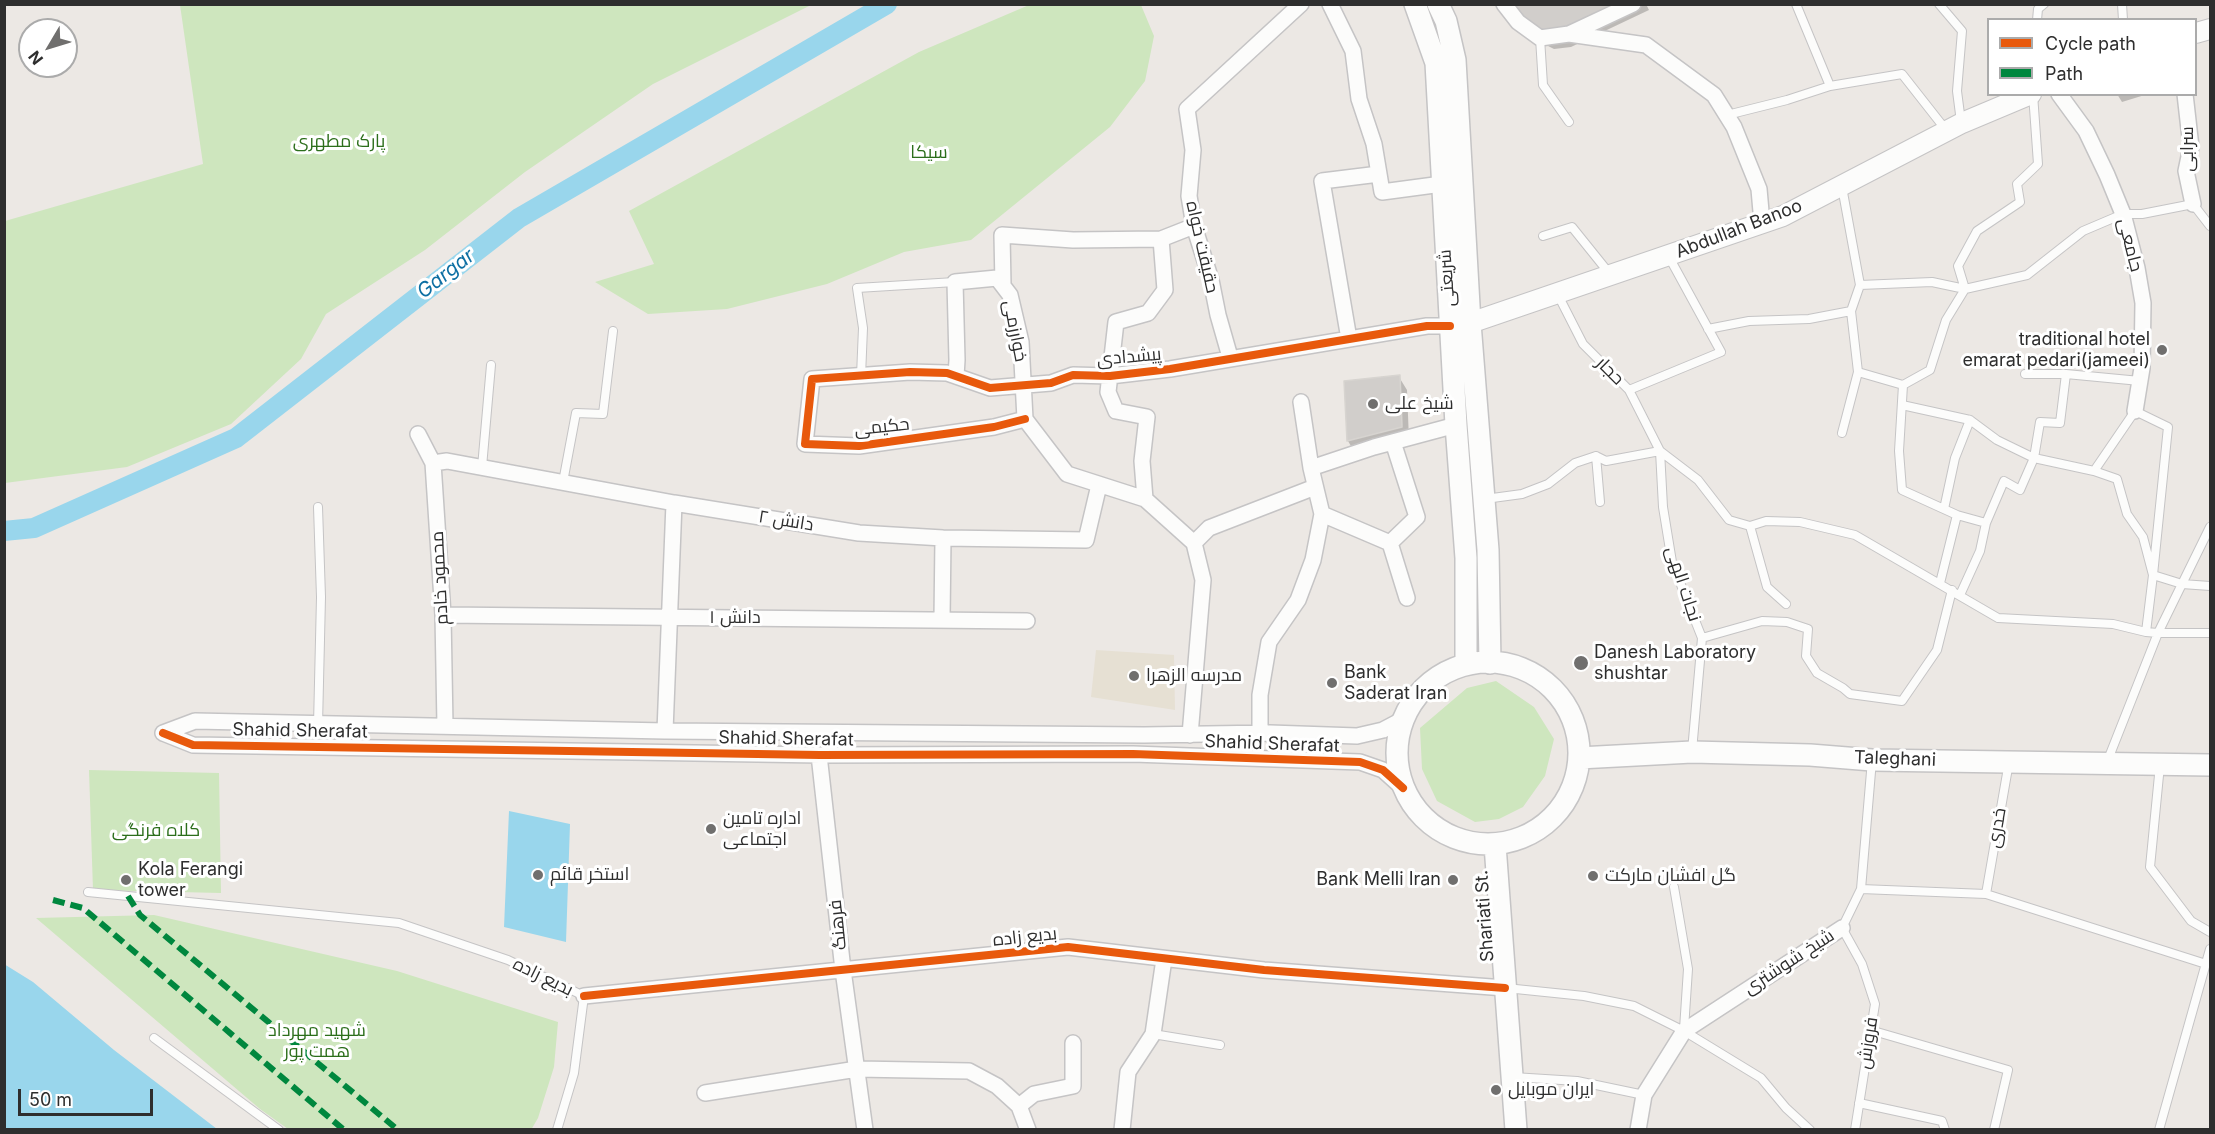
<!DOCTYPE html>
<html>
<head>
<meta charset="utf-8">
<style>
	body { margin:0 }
	#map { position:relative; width:2215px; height:1134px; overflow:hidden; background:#ece8e4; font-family:Inter,sans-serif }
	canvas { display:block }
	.frame { position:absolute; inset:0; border:6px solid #2e2e2e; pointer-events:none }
	.legend { position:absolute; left:1987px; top:18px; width:210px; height:78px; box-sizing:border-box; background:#fff; border:2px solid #ababab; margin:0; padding:8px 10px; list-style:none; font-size:18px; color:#2e2e2e }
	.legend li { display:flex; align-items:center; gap:12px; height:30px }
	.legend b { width:30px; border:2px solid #ababab }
	.north { position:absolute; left:18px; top:18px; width:60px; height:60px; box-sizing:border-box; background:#fff; border:2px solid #ababab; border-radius:50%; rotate:232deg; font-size:16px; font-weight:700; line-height:24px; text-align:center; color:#2e2e2e }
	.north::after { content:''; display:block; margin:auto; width:21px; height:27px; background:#706f6e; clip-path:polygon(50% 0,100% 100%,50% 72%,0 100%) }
	.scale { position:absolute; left:18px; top:1089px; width:135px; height:27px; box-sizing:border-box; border:3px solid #2e2e2e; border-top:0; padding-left:8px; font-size:18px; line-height:21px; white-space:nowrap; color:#2e2e2e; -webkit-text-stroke:4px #fff; paint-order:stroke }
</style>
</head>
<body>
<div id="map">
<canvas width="2215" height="1134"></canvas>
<div class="frame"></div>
<ul class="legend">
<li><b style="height:8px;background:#e8590c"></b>Cycle path</li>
<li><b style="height:8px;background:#00873e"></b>Path</li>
</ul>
<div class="north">N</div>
<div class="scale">50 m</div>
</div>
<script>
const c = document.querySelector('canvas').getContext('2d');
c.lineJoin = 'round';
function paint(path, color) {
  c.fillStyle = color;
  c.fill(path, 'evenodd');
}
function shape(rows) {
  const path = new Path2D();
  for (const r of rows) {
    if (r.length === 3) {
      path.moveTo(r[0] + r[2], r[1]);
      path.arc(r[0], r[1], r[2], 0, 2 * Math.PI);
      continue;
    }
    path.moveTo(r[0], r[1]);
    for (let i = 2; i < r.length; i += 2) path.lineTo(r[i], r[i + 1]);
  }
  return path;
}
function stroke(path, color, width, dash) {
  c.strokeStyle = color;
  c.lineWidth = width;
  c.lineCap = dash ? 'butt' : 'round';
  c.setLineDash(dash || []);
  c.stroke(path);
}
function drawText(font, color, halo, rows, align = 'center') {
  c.font = font + ' Inter,Cairo,sans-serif';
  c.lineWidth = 6;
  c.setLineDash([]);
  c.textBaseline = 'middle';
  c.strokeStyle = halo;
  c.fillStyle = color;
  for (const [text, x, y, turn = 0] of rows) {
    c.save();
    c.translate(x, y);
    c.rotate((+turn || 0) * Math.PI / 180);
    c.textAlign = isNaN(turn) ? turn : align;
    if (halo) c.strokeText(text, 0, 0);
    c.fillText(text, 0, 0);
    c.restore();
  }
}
paint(shape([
	[1096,650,1174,655,1175,710,1091,697]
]), '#e6e0d3');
paint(shape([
	[180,5,180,4,811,5,653,84,525,172,425,250,326,314,301,359,231,424,127,467,5,483,5,221,203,164],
	[1029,5,1141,5,1154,36,1145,81,1110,127,971,240,904,252,827,284,727,309,648,314,595,282,654,264,629,211,919,52],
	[1496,681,1534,707,1554,739,1545,776,1523,807,1499,819,1475,822,1437,801,1422,769,1420,728,1467,688],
	[89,770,219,773,221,893,93,890],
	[154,915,397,971,558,1022,554,1067,538,1118,531,1130,288,1129,260,1109,36,918]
]), '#cee6be');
paint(shape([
	[509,811,570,824,566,942,504,927],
	[4,964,33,982,114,1050,217,1129,5,1129]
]), '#99d6ec');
paint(shape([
	[1508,4,1646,4,1649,10,1571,47,1554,49,1546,45],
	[2117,94,2148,94,2122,102],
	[1399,377,1407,390,1409,440,1355,453,1348,441]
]), '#0003');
stroke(shape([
	[4,531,34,528,236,438,519,218,887,4]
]), '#99d6ec', 20);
const building = shape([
	[1512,4,1614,4,1561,30,1544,32,1520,14,1512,4],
	[1400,375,1402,427,1347,441,1344,381,1400,375]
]);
paint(building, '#d1cecb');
stroke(building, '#d7d4d0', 1.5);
const service = shape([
	[1796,4,1830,86],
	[1939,4,1962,31,1957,91,1961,122],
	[2122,4,2123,20],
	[2037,20,2038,9,2044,4],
	[1540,38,1543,85,1569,122],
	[2033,94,2038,164,2017,184,2020,202,1977,231,1958,266,1965,289,2027,275,2083,231,2123,214,2142,214,2193,204,2210,226],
	[1727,115,1787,100,1830,86,1902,74,1946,130],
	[1543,236,1572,227,1609,273],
	[1860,285,1932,282,1965,289,1946,320,1930,370,1903,385],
	[1558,295,1583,344,1629,390,1660,451,1663,507,1672,562,1702,638,1692,751],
	[1851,311,1858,372,1903,385,1899,451,1902,490,1957,515,1940,583],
	[1708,329,1749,321,1809,319,1851,311,1860,285,1842,187],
	[2025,374,2066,374],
	[861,376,863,328,857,288,955,282],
	[1629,390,1721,352,1669,257],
	[1902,405,1970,420,1955,458,1944,509],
	[1970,420,1997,440,2034,458,2094,471],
	[1842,433,1858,372],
	[1596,456,1600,502],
	[482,467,491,365],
	[563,482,576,413,603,414,613,331],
	[1485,499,1522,494,1548,484,1575,463,1596,456,1606,461,1660,451,1698,480,1729,520,1750,526,1766,521,1800,522,1855,535,1998,618,2113,624,2146,632],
	[1957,515,1986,523],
	[1750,526,1767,587,1786,604],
	[2210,527,2182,584,2158,633,2146,632,2153,575,2168,427,2135,411,2094,471,2117,479,2127,514,2143,537,2153,575,2182,584,2210,586],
	[1960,595,1980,551,1986,523,2004,481,2020,490,2034,458,2040,422,2060,423,2066,374,2140,381],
	[1702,638,1762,621,1787,622,1808,629,1806,656,1817,673,1843,688,1850,694,1902,701,1937,650,1952,590],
	[318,725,321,597,318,507],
	[2107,762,2158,633,2210,633],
	[2160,765,2150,867,2191,921,2210,932],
	[1674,887,1688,969,1684,1029],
	[1861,889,1986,894,2206,964],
	[88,892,399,923,508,960,584,996,574,1073,557,1130],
	[1986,894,2009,762],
	[1506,988,1584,996,1634,1006,1684,1031,1761,1078,1786,1108,1810,1130],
	[1870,1030,2008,1070,1994,1130],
	[1153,1034,1220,1045],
	[154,1038,279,1130],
	[1513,1077,1577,1081,1644,1095],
	[1859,1103,1942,1121,1945,1130],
	[1855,1130,1875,1004,1862,964,1842,928,1861,889,1872,760],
	[2159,1130,2210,949]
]);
const minor = shape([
	[1330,4,1353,51,1359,99,1374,144,1382,192,1442,184],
	[1504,4,1518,22,1540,38,1569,34,1646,45,1714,95,1734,127,1759,189,1762,223],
	[1569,34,1633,4],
	[2059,94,2086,131,2107,175,2123,214,2137,268,2143,303,2142,368,2135,411],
	[2185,94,2191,147,2186,171,2193,204],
	[1003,285,1002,235,1073,240,1161,239],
	[1349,339,1322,181,1379,174],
	[1230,357,1218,315,1211,280,1194,226,1189,196,1193,150,1187,109,1301,4],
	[956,376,957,360,955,282,997,278,1010,295,1021,342,1025,419,1067,474,1145,499,1194,543,1203,580,1190,735],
	[1025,419,994,427,859,446,805,444,812,379,910,372,947,373,990,388,1051,383,1073,375,1110,376,1170,369,1427,326,1450,326],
	[418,434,433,463,443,615,445,726],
	[433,463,447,461,674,503,859,533,943,538,1086,540,1099,485],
	[1311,468,1374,447,1456,425],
	[1145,499,1142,461,1147,417,1116,411,1108,392,1116,322,1148,313,1165,290,1161,239,1194,226],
	[1322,514,1390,543,1407,598],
	[1194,543,1209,528,1315,487],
	[1390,543,1417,517,1393,442],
	[443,615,1027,621],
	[942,619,943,538],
	[665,731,674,503],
	[163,733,193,745,820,755,1133,754,1360,762,1383,770,1403,788],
	[163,733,195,721,665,731,1144,735,1270,733,1357,736,1383,730,1402,720],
	[1260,734,1260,695,1269,642,1298,600,1313,560,1322,514,1311,468,1301,402],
	[819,755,843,970,865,1130],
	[584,996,1068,947,1264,970,1505,988],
	[705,1093,857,1069,969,1071,997,1086,1019,1106,1028,1130],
	[1019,1106,1034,1094,1073,1086,1073,1043],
	[1122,1130,1128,1072,1153,1034,1164,959],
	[1638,1130,1644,1095,1684,1031,1842,928]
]);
const tertiary = shape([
	[2196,33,2210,29],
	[1470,323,1783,216,1962,123,2031,94]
]);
const secondary = shape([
	[1415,4,1436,63,1456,425,1466,558,1466,663],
	[1438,4,1446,21,1455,60,1470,323,1488,550,1490,663],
	[1488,753,91],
	[1579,758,1692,752,1810,755,1872,760,2210,765],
	[1495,845,1516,1130]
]);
stroke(service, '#c5c4c5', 10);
stroke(minor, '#c5c4c5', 18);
stroke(tertiary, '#c5c4c5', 22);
stroke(secondary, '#c5c4c5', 24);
stroke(service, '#fcfcfb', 8);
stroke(minor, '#fcfcfb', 15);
stroke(tertiary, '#fcfcfb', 20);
stroke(secondary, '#fcfcfb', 21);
stroke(shape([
	[128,896,140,915,398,1130],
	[53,900,83,908,344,1130]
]), '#00873e', 6, [12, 6]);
stroke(shape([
	[1025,419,994,427,859,446,805,444,812,379,910,372,947,373,990,388,1051,383,1073,375,1110,376,1170,369,1427,326,1450,326],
	[163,733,193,745,820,755,1133,754,1360,762,1383,770,1403,788],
	[584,996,1068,947,1264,970,1505,988]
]), '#e8590c', 8);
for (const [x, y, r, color] of [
	[2162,350,6,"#706f6e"],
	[1373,404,6,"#706f6e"],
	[1581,663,8,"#706f6e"],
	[1134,676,6,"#706f6e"],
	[1332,683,6,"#706f6e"],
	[711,829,6,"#706f6e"],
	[538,875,6,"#706f6e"],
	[1593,876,6,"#706f6e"],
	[126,880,6,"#706f6e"],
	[1453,880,6,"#706f6e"],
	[1496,1090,6,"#706f6e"]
]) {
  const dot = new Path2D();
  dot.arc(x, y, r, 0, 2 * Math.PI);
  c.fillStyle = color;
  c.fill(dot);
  stroke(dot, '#fff', 2);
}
drawText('18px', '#2c6e1b', '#fff', [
	["پارک مطهری",339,142],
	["سیکا",929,153],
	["کلاه فرنگی",156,831],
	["شهید مهرداد",317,1031],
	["همت پور",317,1052]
]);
drawText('18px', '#2e2e2e', '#fff', [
	["سرابی",2188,149,-90],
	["Abdullah Banoo",1739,229,-21],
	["جامعی",2130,245,76],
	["حقیقت خواه",1202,247,77],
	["شریعتی",1447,278,-94],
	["خوارزمی",1015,331,79],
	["پیشدادی",1129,357,-5],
	["حجار",1610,371,45],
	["حکیمی",882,427,-6],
	["دانش ۲",786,521,9],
	["محمود خادم",440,578,-93],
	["نجات الهی",1683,584,72],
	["دانش ۱",735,618],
	["Shahid Sherafat",300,731,1],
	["Shahid Sherafat",786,739,1],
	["Shahid Sherafat",1272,744,2],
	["Taleghani",1895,759,2],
	["خدری",1997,828,-80],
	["Shariati St.",1485,916,-94],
	["فرهنگ",838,925,-96],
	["بدیع زاده",1025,937,-6],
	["شیخ شوشتری",1789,962,-33],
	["بدیع زاده",543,977,26],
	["فروزش",1868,1043,-81]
]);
drawText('18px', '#2e2e2e', '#fff', [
	["traditional hotel",2150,340,"right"],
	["emarat pedari(jameei)",2150,361,"right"],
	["شیخ علی",1385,404],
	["Danesh Laboratory",1594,653],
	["shushtar",1594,674],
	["Bank",1344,673],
	["Saderat Iran",1344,694],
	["مدرسه الزهرا",1146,676],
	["اداره تامین",723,819],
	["اجتماعی",723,840],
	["Kola Ferangi",138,870],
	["tower",138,891],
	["استخر قائم",550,875],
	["گل افشان مارکت",1605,876],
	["Bank Melli Iran",1441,880,"right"],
	["ایران موبایل",1508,1090]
], 'left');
drawText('italic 20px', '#0d6fa3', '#fff', [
	["Gargar",446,274,-38]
]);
</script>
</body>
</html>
